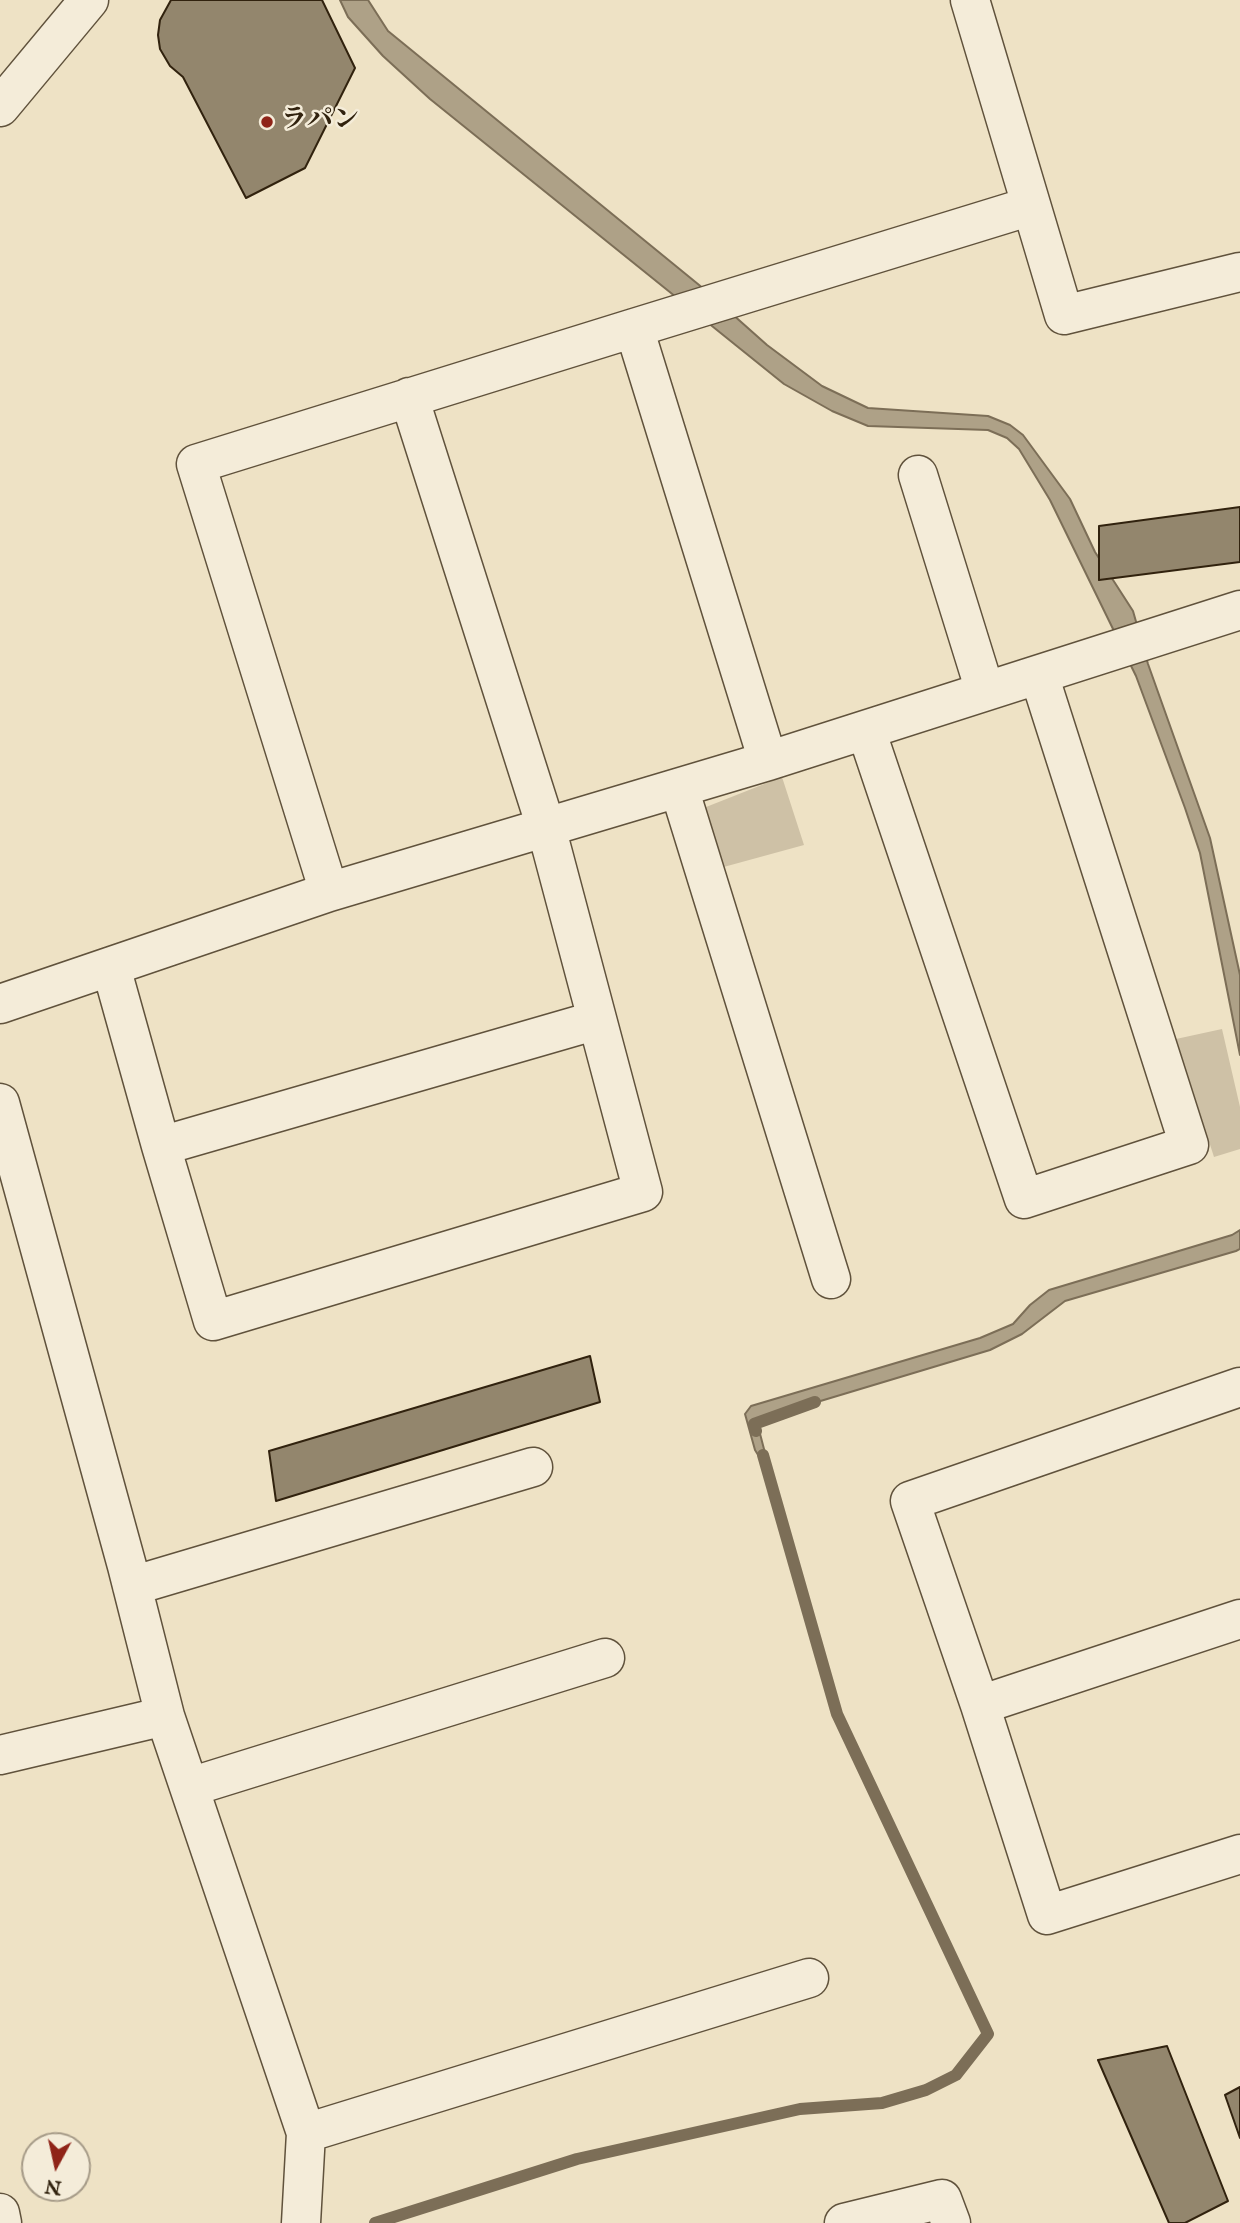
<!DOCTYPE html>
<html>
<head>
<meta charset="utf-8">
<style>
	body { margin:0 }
	#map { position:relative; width:1240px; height:2223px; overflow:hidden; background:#eee2c5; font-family:"IM FELL English",serif }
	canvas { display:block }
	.north { position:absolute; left:21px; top:2132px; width:70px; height:70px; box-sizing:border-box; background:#f4ecd9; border:2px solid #a69b88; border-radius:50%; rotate:188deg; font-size:19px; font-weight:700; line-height:28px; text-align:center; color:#31220e }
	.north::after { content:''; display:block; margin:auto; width:24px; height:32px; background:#8f2418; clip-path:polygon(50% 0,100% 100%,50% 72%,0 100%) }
</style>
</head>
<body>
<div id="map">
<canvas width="1240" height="2223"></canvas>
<div class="north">N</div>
</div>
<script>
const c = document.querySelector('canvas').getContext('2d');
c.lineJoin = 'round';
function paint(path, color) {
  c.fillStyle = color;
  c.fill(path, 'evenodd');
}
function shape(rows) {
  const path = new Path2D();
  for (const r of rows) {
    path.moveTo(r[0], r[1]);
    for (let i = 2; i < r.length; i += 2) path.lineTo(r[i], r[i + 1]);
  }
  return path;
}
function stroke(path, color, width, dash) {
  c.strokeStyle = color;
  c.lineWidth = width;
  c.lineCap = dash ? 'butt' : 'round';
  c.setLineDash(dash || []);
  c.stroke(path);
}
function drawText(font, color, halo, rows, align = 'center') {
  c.font = font + ' "IM FELL English","Noto Serif JP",serif';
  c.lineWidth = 5;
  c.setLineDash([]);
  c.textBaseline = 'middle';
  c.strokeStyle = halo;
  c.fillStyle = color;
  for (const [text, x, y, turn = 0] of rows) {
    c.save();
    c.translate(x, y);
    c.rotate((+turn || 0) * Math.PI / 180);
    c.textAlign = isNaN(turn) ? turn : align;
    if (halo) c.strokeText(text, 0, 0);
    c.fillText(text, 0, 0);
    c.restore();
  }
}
paint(shape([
	[782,777,804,845,720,868,701,809],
	[1222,1029,1240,1107,1240,1149,1214,1157,1176,1039]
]), '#cec1a6');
const water = shape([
	[340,0,368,0,388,31,704,289,767,345,822,386,868,408,988,416,1010,425,1023,435,1070,499,1095,552,1133,611,1148,664,1210,838,1240,975,1240,1055,1200,853,1185,808,1136,676,1050,500,1019,449,1007,438,988,430,868,426,832,411,784,384,430,99,383,56,348,17,340,0],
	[1240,1230,1240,1249,1236,1251,1065,1301,1022,1334,990,1350,764,1418,758,1426,771,1476,755,1450,745,1414,751,1406,980,1338,1013,1324,1030,1305,1049,1290,1232,1235,1240,1230]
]);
paint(water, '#aea187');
stroke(water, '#7c6e57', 2);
stroke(shape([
	[756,1431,754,1424,815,1402],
	[375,2223,577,2159,800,2109,882,2103,926,2090,956,2075,988,2034,837,1714,763,1455]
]), '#7c6e57', 12);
const building = shape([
	[171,0,322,0,355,68,305,168,246,198,183,77,170,66,160,49,158,35,160,20,171,0],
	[1240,507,1240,562,1099,580,1099,526,1240,507],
	[590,1356,600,1402,276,1501,269,1451,590,1356],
	[1167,2046,1228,2201,1185,2223,1169,2223,1098,2060,1167,2046],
	[1240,2087,1240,2138,1225,2095,1240,2087]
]);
paint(building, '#93866d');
stroke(building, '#31220e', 2);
const minor = shape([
	[970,0,1064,315,1240,272],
	[634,328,1031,206],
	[918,475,985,691],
	[866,730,1024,1199,1189,1145,1039,675],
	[679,788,831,1279],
	[329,892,196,464,634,328,768,761],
	[111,967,161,1146,213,1321,643,1192,546,827,409,397],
	[0,1004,329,892,768,761,1240,610],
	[0,1103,127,1566,165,1716,306,2133,301,2223],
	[161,1146,597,1020],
	[1240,1387,910,1501,980,1705,1047,1915,1240,1854],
	[132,1586,533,1467],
	[980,1705,1240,1619],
	[0,1755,165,1716],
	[190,1787,605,1658],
	[306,2133,809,1978],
	[0,2213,2,2223],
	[844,2223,942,2199,951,2223]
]);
const tertiary = shape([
	[0,107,89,0]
]);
stroke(minor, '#60523c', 41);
stroke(tertiary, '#60523c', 41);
stroke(minor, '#f4ecd9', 38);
stroke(tertiary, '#f4ecd9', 38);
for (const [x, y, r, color] of [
	[267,122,7,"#8f2418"]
]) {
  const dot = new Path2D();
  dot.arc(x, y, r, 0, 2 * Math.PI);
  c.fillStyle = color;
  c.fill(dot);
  stroke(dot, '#f4ecd9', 2.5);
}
drawText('bold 26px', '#31220e', '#f4ecd9', [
	["ラパン",281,122]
], 'left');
</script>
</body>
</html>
